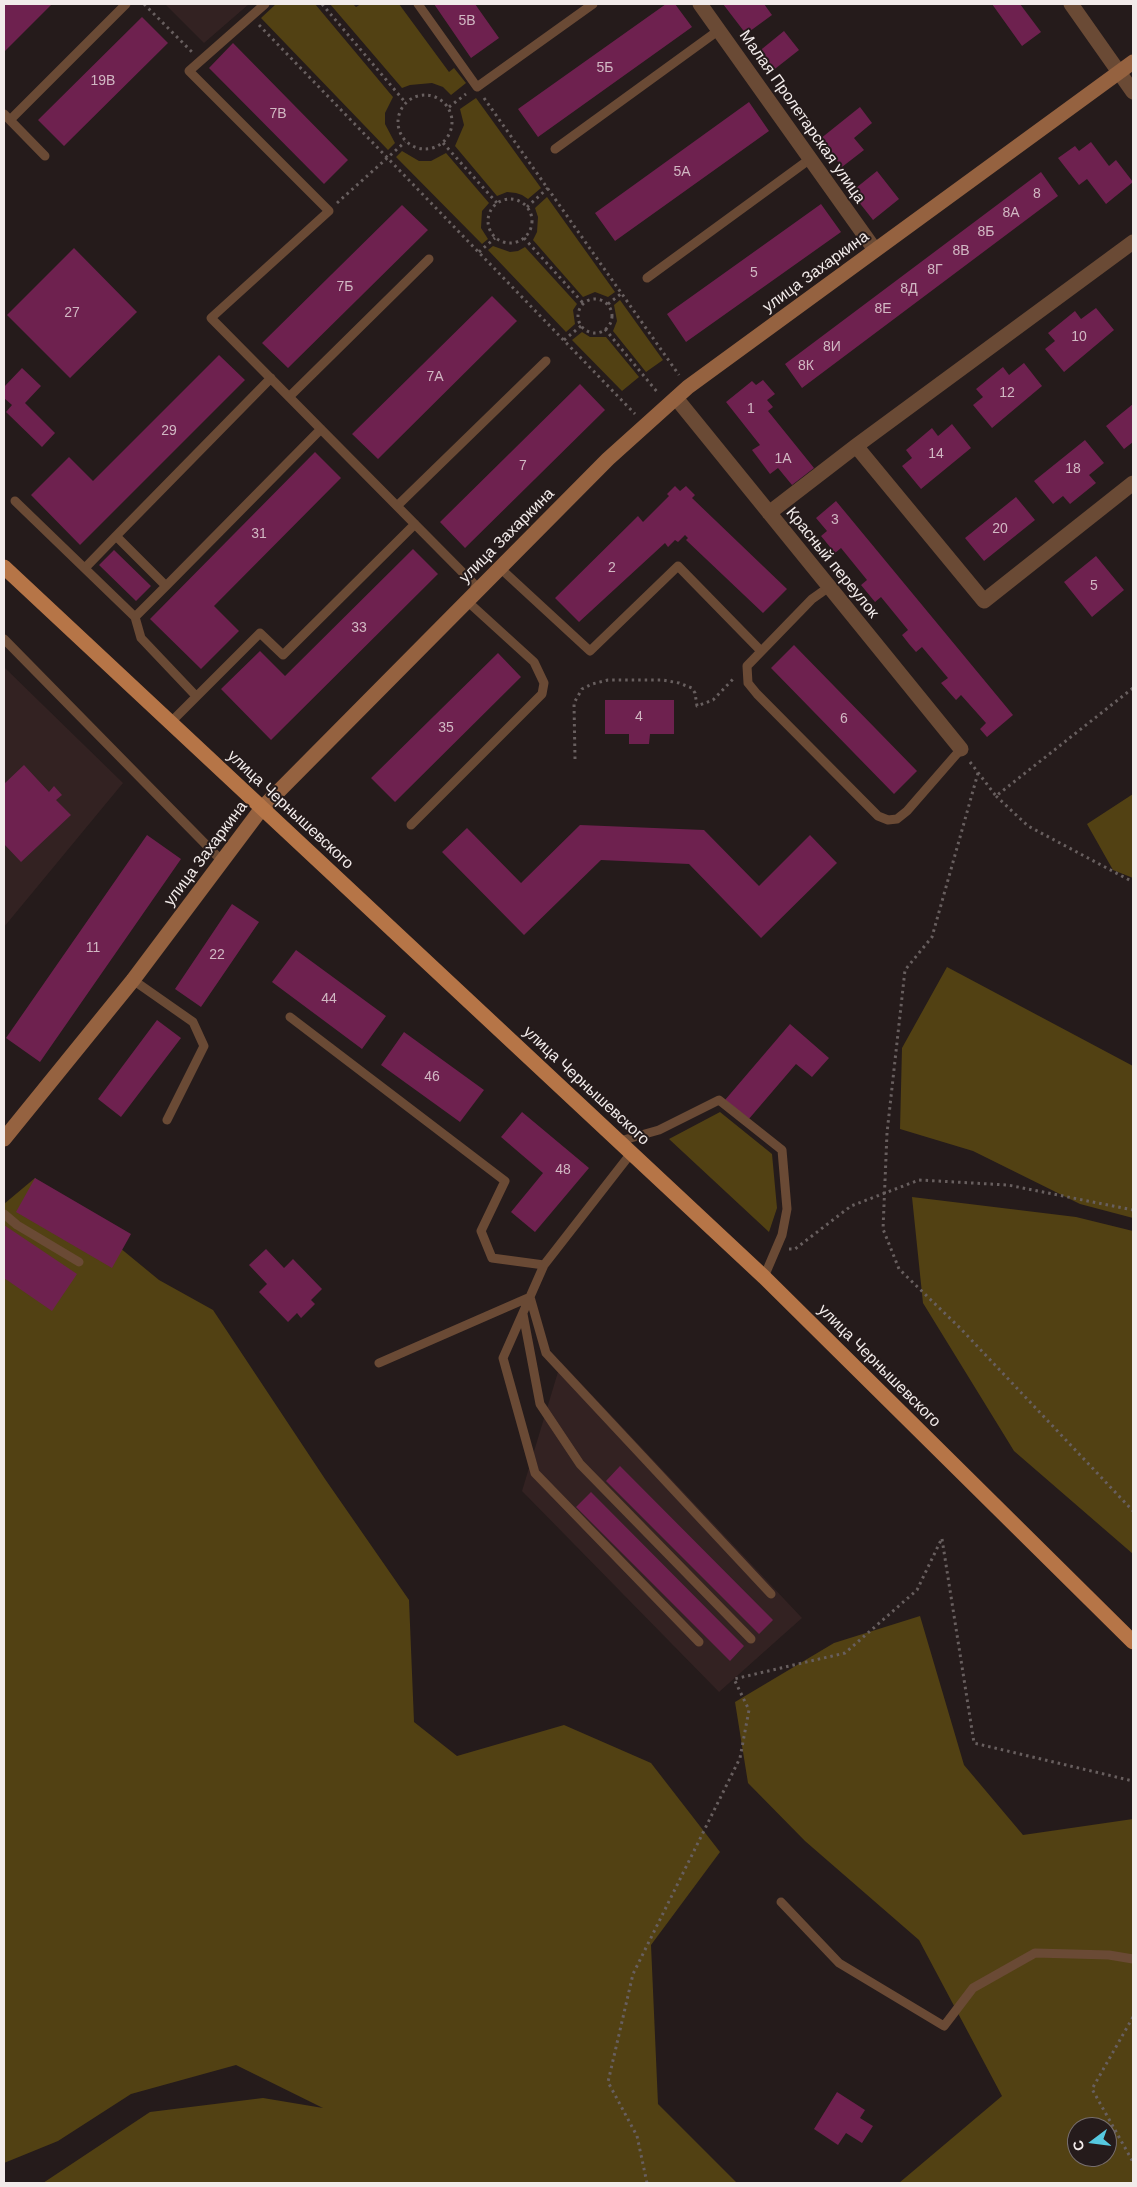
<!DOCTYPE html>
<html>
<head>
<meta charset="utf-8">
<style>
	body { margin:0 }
	#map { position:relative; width:1137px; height:2187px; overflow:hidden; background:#251b1b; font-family:Helvetica,sans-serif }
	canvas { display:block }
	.frame { position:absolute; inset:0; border:5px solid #f2ebea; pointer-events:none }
	.north { position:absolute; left:1067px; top:2117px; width:50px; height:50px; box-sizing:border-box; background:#251b1b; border:1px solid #776e6e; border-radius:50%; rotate:255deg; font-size:14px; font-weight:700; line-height:20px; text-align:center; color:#f2ebea }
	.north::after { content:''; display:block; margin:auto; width:18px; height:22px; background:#56c9e0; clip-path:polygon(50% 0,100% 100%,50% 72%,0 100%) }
</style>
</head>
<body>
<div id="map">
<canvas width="1137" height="2187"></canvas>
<div class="frame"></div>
<div class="north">С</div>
</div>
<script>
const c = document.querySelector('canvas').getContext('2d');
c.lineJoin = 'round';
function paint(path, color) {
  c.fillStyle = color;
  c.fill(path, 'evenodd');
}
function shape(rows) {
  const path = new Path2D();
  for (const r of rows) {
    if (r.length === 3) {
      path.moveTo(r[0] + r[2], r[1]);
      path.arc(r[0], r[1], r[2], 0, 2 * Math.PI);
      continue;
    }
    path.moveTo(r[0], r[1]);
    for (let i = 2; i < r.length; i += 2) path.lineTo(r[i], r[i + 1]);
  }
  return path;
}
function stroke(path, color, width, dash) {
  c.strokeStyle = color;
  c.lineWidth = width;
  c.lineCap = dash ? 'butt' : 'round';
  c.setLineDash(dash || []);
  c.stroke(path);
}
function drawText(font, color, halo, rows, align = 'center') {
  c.font = font + ' Helvetica,sans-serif';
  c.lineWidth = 4;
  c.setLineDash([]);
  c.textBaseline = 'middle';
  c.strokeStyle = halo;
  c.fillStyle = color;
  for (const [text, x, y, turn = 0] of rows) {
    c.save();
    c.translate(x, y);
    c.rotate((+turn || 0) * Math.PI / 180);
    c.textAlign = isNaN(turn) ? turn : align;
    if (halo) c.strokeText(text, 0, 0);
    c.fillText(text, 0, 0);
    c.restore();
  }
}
paint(shape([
	[165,4,249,4,204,43],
	[4,667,123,783,4,927],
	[561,1362,802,1618,719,1692,522,1491]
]), '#322');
paint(shape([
	[276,4,315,4,393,97,385,113,385,124,395,143,388,150,261,18],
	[330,4,353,4,356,7,361,4,399,4,449,72,454,68,466,83,451,95,443,87,432,83,410,85,402,88],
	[476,98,541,188,528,199,522,195,516,193,507,192,497,196,455,146,464,125,460,109],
	[402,151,419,161,431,161,446,153,489,203,482,211,481,228,488,239,482,244,396,157],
	[547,197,615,292,608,297,595,292,583,297,533,240,537,232,538,217,535,208],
	[493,246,510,252,518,251,525,247,577,304,573,310,575,324,566,332,488,250],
	[620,300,663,360,646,372,613,331,617,321,614,305],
	[582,332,590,337,606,337,639,377,622,391,572,340],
	[1133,794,1133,878,1113,870,1087,824],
	[947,967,1133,1066,1133,1218,1080,1204,973,1151,900,1129,902,1048],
	[720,1112,772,1154,777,1208,769,1232,669,1139],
	[35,1178,159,1280,213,1310,325,1479,409,1600,414,1722,457,1756,564,1725,651,1763,720,1852,651,1945,658,2104,737,2183,43,2183,150,2112,263,2098,323,2108,236,2065,131,2094,58,2141,4,2163,4,1204],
	[912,1197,1076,1217,1133,1231,1133,1554,1014,1451,923,1303],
	[920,1616,964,1765,1023,1835,1133,1819,1133,2183,899,2183,1002,2096,919,1940,805,1841,748,1783,735,1702,834,1643],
	[1077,2127,1107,2127,1107,2157,1077,2157]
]), '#524113');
paint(shape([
	[4,4,52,4,4,52],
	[434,4,475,4,499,38,471,58],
	[666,4,675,4,692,27,538,137,518,109],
	[723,4,764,4,772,15,746,34],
	[992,4,1020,4,1041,32,1022,46],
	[142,17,168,43,64,146,38,120],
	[784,31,799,50,771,72,757,53],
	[233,43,348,160,324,184,209,68],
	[749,102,769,131,615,241,595,213],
	[860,107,872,123,854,138,864,150,842,167,820,139],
	[1091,142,1109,166,1116,160,1133,182,1106,204,1087,179,1079,185,1058,158,1075,146,1079,151],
	[877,171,899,199,873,220,851,192],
	[1041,172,1058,196,802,388,785,364],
	[821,204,841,232,686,342,667,314],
	[402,205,428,230,288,368,262,343],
	[74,248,137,312,70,378,7,315],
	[492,296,517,321,378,459,352,434],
	[1096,308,1114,330,1064,372,1045,349,1055,341,1048,333,1075,311,1081,319],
	[219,355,245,380,80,545,31,495,69,457,93,481],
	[1024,363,1042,386,992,428,973,405,983,397,976,389,1003,367,1009,375],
	[22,368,41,386,25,403,55,433,42,447,6,412,12,405,4,398,4,387],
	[763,380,775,394,767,400,773,407,768,411,814,468,792,485,778,468,770,474,752,450,760,445,726,402,752,381,756,385],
	[580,384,605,410,465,548,440,522],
	[1133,404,1133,442,1124,449,1106,426],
	[952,424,971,448,921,489,902,466,912,458,906,450,932,428,938,436],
	[1085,440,1104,463,1089,475,1096,483,1070,504,1063,496,1053,504,1034,481],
	[315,452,341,478,214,606,239,631,201,669,150,619],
	[675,486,680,491,686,486,695,495,692,498,787,589,763,613,686,540,688,538,685,535,678,542,675,540,668,547,665,543,579,622,555,598,638,516,643,522,669,496,667,494],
	[1016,497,1035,520,984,561,965,538],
	[836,501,1013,715,987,737,980,729,986,723,961,695,956,700,941,683,948,678,922,647,916,652,909,644,902,635,908,630,881,597,875,602,861,585,867,580,841,548,835,553,821,536,827,531,816,518],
	[413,549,438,574,271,740,221,689,260,651,285,676],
	[114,550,151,586,136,601,99,565],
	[1096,556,1124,590,1092,617,1064,582],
	[794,645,917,771,894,794,771,668],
	[498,653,521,677,395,802,371,778],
	[605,700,674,700,674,734,650,734,649,744,629,744,629,734,605,734],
	[24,765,49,792,54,786,62,795,56,800,71,815,21,862,4,844,4,784],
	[580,825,704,830,759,886,810,835,837,863,761,938,689,864,601,860,524,935,442,852,467,828,521,883],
	[147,835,181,859,40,1062,6,1038],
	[232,904,259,922,201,1007,175,989],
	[296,950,386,1016,362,1049,272,982],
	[157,1020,181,1038,121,1117,98,1099],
	[790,1024,829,1058,812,1077,796,1064,748,1120,725,1100],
	[404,1032,484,1090,460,1122,381,1065],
	[522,1112,589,1168,535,1232,511,1212,543,1173,501,1137],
	[35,1178,131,1234,112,1268,16,1212],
	[4,1225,77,1274,52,1311,4,1278],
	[266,1249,284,1268,293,1259,322,1289,311,1300,315,1304,301,1318,297,1313,288,1322,259,1292,267,1284,249,1265],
	[620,1466,773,1620,759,1634,606,1481],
	[591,1492,744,1646,730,1661,576,1507],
	[837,2092,865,2110,860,2118,873,2126,862,2143,846,2133,838,2145,814,2129]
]), '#6e214f');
stroke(shape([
	[144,4,193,53],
	[322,4,405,102],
	[259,25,635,414],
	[425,122,27],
	[484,98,679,375],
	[449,107,466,94],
	[443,143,497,203],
	[510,221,22],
	[337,203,405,142],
	[527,207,548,188],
	[524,238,583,303],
	[479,252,495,238],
	[595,316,17],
	[608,304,622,293],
	[605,329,658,393],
	[564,340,581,326],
	[575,759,574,703,582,689,592,684,608,680,663,680,679,683,692,688,695,693,697,706,713,700,735,677],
	[970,762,996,796,1133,688],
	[978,773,932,937,905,970,887,1133,883,1229,899,1269,961,1329,1133,1511],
	[996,796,1028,826,1133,882],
	[789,1249,795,1249,851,1206,919,1180,1008,1185,1133,1210],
	[942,1539,974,1743,1133,1781],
	[1133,2017,1092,2089,1133,2162],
	[647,2183,637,2136,608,2082,633,1974,740,1758,749,1710,734,1679,845,1653,917,1590,942,1538]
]), '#685f5f', 3, [2.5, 4]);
stroke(shape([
	[265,4,189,71,329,211,211,318,479,589],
	[418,4,477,87,593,4],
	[4,114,45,156],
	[10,120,126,4],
	[555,149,719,30],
	[647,278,810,159],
	[271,378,116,536,166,586,321,429],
	[289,397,429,259],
	[15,501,135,617,141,638,196,696],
	[397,506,546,361],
	[85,568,116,536],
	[500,568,590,651,678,566,761,651],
	[829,587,812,599,747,666,748,683,757,694,878,816,888,820,897,819,907,811,961,749],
	[135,617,166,586],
	[4,639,222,861],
	[170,723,260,633,283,655,415,524],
	[411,825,542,694,544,683,534,662,467,601],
	[133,980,193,1022,204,1046,167,1120],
	[290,1017,505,1181,481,1231,492,1258,544,1265],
	[620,1141,659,1130,719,1100,782,1150,787,1209,782,1235,764,1277],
	[632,1152,544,1265,503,1358,535,1473,699,1642],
	[4,1214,17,1225,79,1262],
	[523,1314,540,1404,580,1464,751,1639],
	[379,1363,530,1297,546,1353,771,1594],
	[781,1902,839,1963,944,2026,973,1988,1035,1953,1109,1955,1133,1959]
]), '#6a4a35', 9);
stroke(shape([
	[700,4,875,250],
	[1071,4,1133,92],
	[676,398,961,749],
	[856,446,984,601,1133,483],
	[769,513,856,446,1133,242]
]), '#6a4a35', 15);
stroke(shape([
	[4,1139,133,980,262,808,608,459,688,387,1133,62]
]), '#956240', 15);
stroke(shape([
	[4,567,764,1277,1133,1642]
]), '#b67547', 15);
drawText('14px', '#d1b8c3', null, [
	["5В",467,21],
	["5Б",605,68],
	["19В",103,81],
	["7В",278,114],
	["5А",682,172],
	["8",1037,194],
	["8А",1011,213],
	["8Б",986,232],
	["8В",961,251],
	["8Г",935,270],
	["5",754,273],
	["7Б",345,287],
	["8Д",909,289],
	["8Е",883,309],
	["27",72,313],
	["10",1079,337],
	["8И",832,347],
	["8К",806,366],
	["7А",435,377],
	["12",1007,393],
	["1",751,409],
	["29",169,431],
	["14",936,454],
	["1А",783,459],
	["7",523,466],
	["18",1073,469],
	["3",835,520],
	["20",1000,529],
	["31",259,534],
	["2",612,568],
	["5",1094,586],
	["33",359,628],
	["4",639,717],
	["6",844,719],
	["35",446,728],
	["11",93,948],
	["22",217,955],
	["44",329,999],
	["46",432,1077],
	["48",563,1170]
]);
drawText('16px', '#f2ebea', '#251b1b', [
	["Малая Пролетарская улица",802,117,55],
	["улица Захаркина",816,272,-36],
	["улица Захаркина",507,536,-45],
	["Красный переулок",832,563,51],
	["улица Чернышевского",290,810,43],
	["улица Захаркина",206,854,-53],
	["улица Чернышевского",586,1086,43],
	["улица Чернышевского",879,1366,45]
]);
</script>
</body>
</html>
